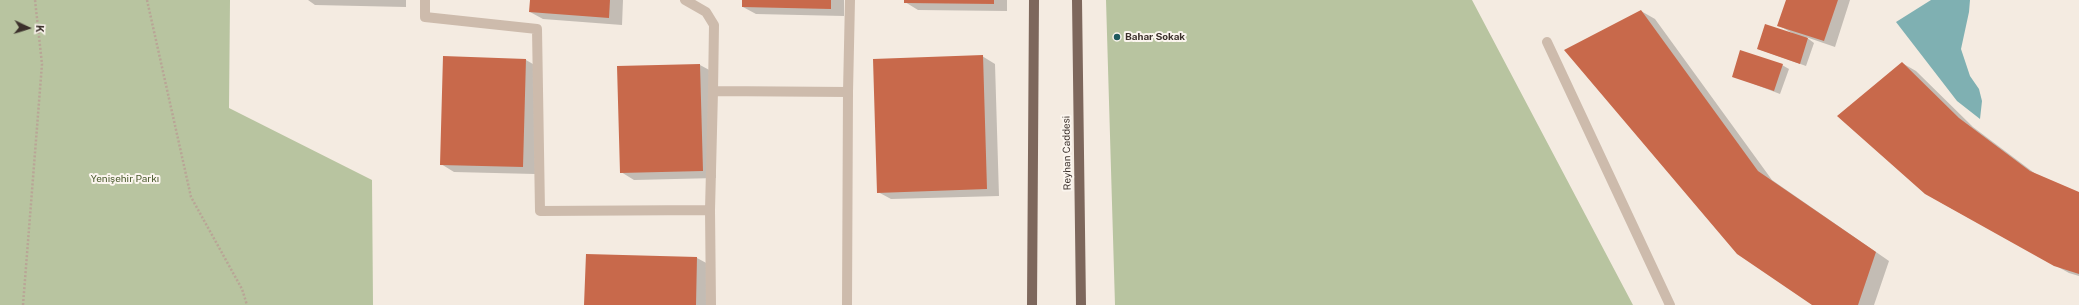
<!DOCTYPE html>
<html>
<head>
<meta charset="utf-8">
<style>
	body { margin:0 }
	#map { position:relative; width:2079px; height:305px; overflow:hidden; background:#f4ebe1; font-family:"Public Sans",sans-serif }
	canvas { display:block }
	.north { position:absolute; left:8px; top:8px; width:40px; height:40px; -webkit-text-stroke:3px #fbf5ee; paint-order:stroke; rotate:94deg; font-size:11px; font-weight:700; line-height:16px; text-align:center; color:#3b302b }
	.north::after { content:''; display:block; margin:auto; width:14px; height:18px; background:#3b302b; clip-path:polygon(50% 0,100% 100%,50% 72%,0 100%) }
</style>
</head>
<body>
<div id="map">
<canvas width="2079" height="305"></canvas>
<div class="north">K</div>
</div>
<script>
const c = document.querySelector('canvas').getContext('2d');
c.lineJoin = 'round';
function paint(path, color) {
  c.fillStyle = color;
  c.fill(path, 'evenodd');
}
function shape(rows) {
  const path = new Path2D();
  for (const r of rows) {
    path.moveTo(r[0], r[1]);
    for (let i = 2; i < r.length; i += 2) path.lineTo(r[i], r[i + 1]);
  }
  return path;
}
function stroke(path, color, width, dash) {
  c.strokeStyle = color;
  c.lineWidth = width;
  c.lineCap = dash ? 'butt' : 'round';
  c.setLineDash(dash || []);
  c.stroke(path);
}
function drawText(font, color, halo, rows, align = 'center') {
  c.font = font + ' "Public Sans",sans-serif';
  c.lineWidth = 4;
  c.setLineDash([]);
  c.textBaseline = 'middle';
  c.strokeStyle = halo;
  c.fillStyle = color;
  for (const [text, x, y, turn = 0] of rows) {
    c.save();
    c.translate(x, y);
    c.rotate((+turn || 0) * Math.PI / 180);
    c.textAlign = isNaN(turn) ? turn : align;
    if (halo) c.strokeText(text, 0, 0);
    c.fillText(text, 0, 0);
    c.restore();
  }
}
paint(shape([
	[0,0,230,0,229,108,372,180,373,305,0,305],
	[1106,0,1472,0,1633,305,1115,305]
]), '#b8c4a0');
paint(shape([
	[1931,0,1970,0,1969,12,1961,49,1970,76,1979,89,1982,101,1980,119,1957,101,1896,22]
]), '#7fb0b2');
paint(shape([
	[308,0,406,0,406,7,315,5],
	[531,0,623,0,622,25,543,19,530,12],
	[743,0,844,0,844,16,756,14,743,7],
	[905,0,1007,0,1007,11,918,10,905,2],
	[1787,0,1850,0,1835,47,1806,37,1814,43,1806,66,1758,49,1792,33,1778,25],
	[1641,11,1655,19,1772,180,1889,261,1874,305,1813,305],
	[982,56,995,64,999,196,891,199,878,192],
	[526,60,538,67,535,174,454,172,441,164],
	[1902,63,1916,71,1973,127,2037,175,2079,193,2079,276,2069,273,1940,202],
	[700,65,713,72,716,178,634,180,621,172,618,67],
	[1782,65,1789,69,1780,94,1733,76],
	[697,258,710,265,709,305,585,305]
]), '#0003');
paint(shape([
	[530,0,610,0,609,18,529,12],
	[742,0,831,0,831,9,742,7],
	[904,0,994,0,994,4,904,3],
	[1786,0,1838,0,1824,41,1777,26],
	[1641,10,1758,171,1876,252,1858,305,1812,305,1737,254,1564,50],
	[1765,24,1808,38,1800,64,1757,49],
	[1740,50,1783,64,1774,91,1732,77],
	[983,55,987,189,877,193,873,59],
	[443,56,526,59,523,167,440,165],
	[1902,62,1959,118,2030,171,2079,192,2079,274,2054,266,1925,194,1837,116],
	[700,64,703,171,620,173,617,66],
	[586,254,697,257,696,305,584,305]
]), '#c8694b');
stroke(shape([
	[147,0,191,197,242,289,247,305],
	[23,305,42,64,35,0]
]), '#b9a596', 2.5, [2, 2]);
stroke(shape([
	[425,0,425,17,537,29,540,211,710,210],
	[685,0,706,12,714,25,713,91],
	[1547,42,1670,305],
	[848,92,850,0],
	[711,305,710,210,713,91,848,92,847,305]
]), '#cdbbac', 10);
stroke(shape([
	[1077,0,1081,305],
	[1032,305,1034,0]
]), '#7d675c', 10);
for (const [x, y, r, color] of [
	[1117,37,4,"#1f5a5e"]
]) {
  const dot = new Path2D();
  dot.arc(x, y, r, 0, 2 * Math.PI);
  c.fillStyle = color;
  c.fill(dot);
  stroke(dot, '#fbf5ee', 1.5);
}
drawText('bold 10px', '#3b302b', '#fbf5ee', [
	["Bahar Sokak",1125,37]
], 'left');
drawText('10px', '#3b302b', '#fbf5ee', [
	["Reyhan Caddesi",1067,153,-91]
]);
drawText('10px', '#4a5a2e', '#fbf5ee', [
	["Yenişehir Parkı",125,179]
]);
</script>
</body>
</html>
